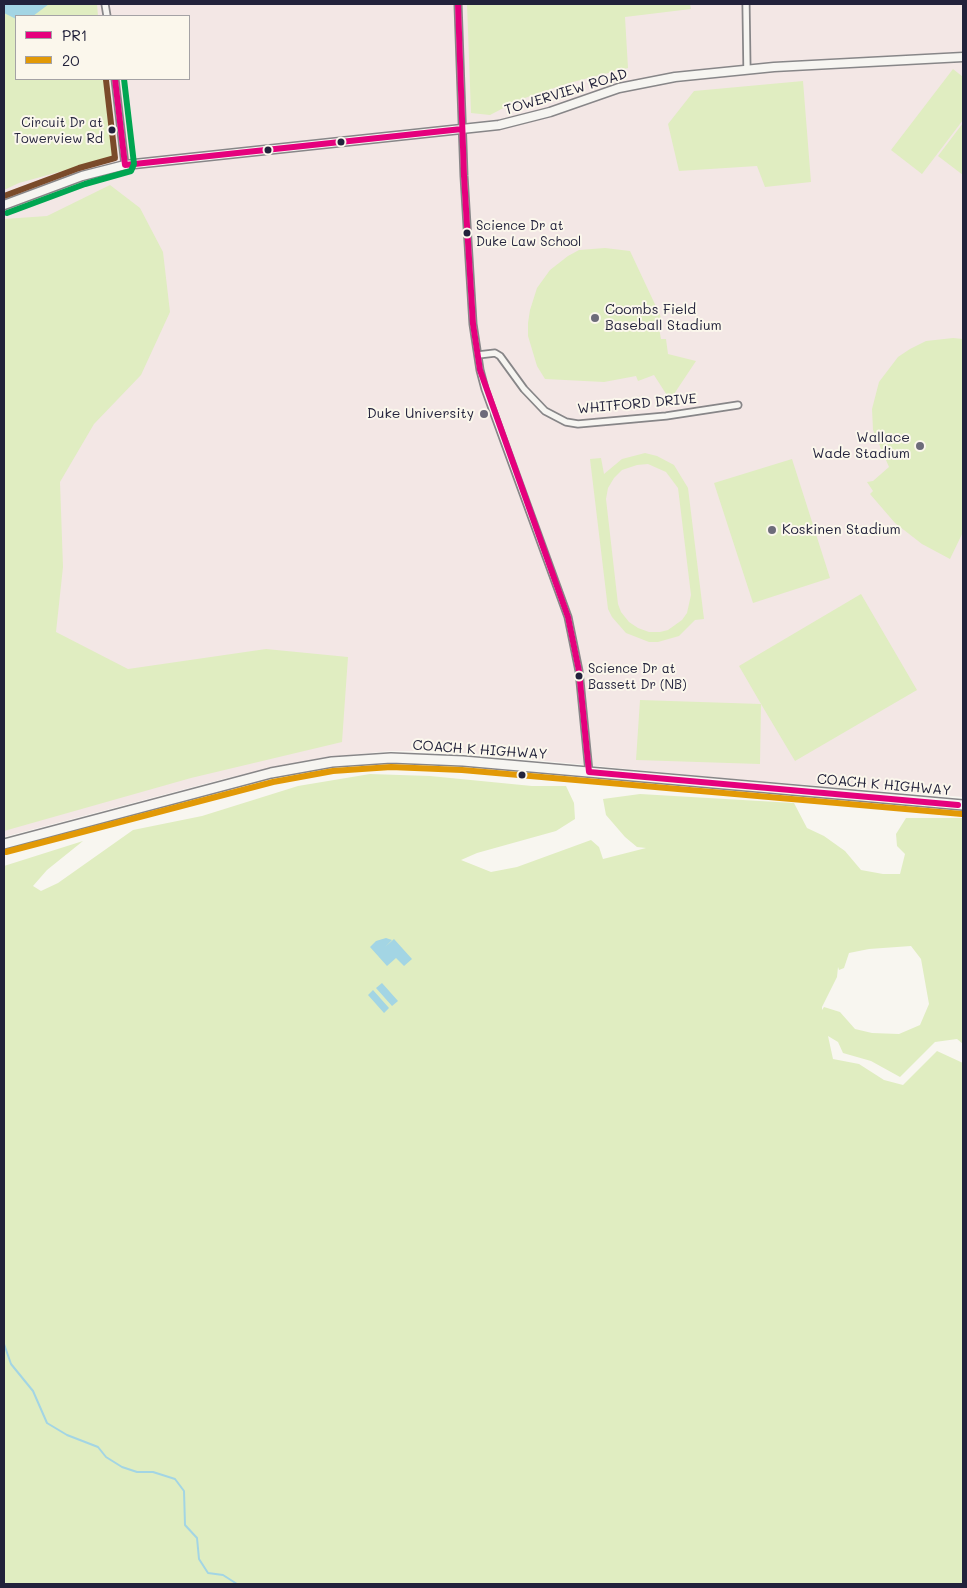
<!DOCTYPE html>
<html>
<head>
<meta charset="utf-8">
<style>
	body { margin:0 }
	#map { position:relative; width:967px; height:1588px; overflow:hidden; background:#f8f6f0; font-family:Mali,sans-serif }
	canvas { display:block }
	.frame { position:absolute; inset:0; border:5px solid #22223b; pointer-events:none }
	.legend { position:absolute; left:15px; top:15px; width:175px; height:65px; box-sizing:border-box; background:#fbf7ec; border:1px solid #a4a2a5; margin:0; padding:6px 9px; list-style:none; font-size:15px; color:#22223b }
	.legend li { display:flex; align-items:center; gap:10px; height:25px }
	.legend b { width:25px; border:1px solid #a4a2a5 }
</style>
</head>
<body>
<div id="map">
<canvas width="967" height="1588"></canvas>
<div class="frame"></div>
<ul class="legend">
<li><b style="height:6px;background:#e5007d"></b>PR1</li>
<li><b style="height:6px;background:#e29906"></b>20</li>
</ul>
</div>
<script>
const c = document.querySelector('canvas').getContext('2d');
c.lineJoin = 'round';
function paint(path, color) {
  c.fillStyle = color;
  c.fill(path, 'evenodd');
}
function shape(rows) {
  const path = new Path2D();
  for (const r of rows) {
    path.moveTo(r[0], r[1]);
    for (let i = 2; i < r.length; i += 2) path.lineTo(r[i], r[i + 1]);
  }
  return path;
}
function stroke(path, color, width, dash) {
  c.strokeStyle = color;
  c.lineWidth = width;
  c.lineCap = dash ? 'butt' : 'round';
  c.setLineDash(dash || []);
  c.stroke(path);
}
function drawText(font, color, halo, rows, align = 'center') {
  c.font = font + ' Mali,sans-serif';
  c.lineWidth = 4;
  c.setLineDash([]);
  c.textBaseline = 'middle';
  c.strokeStyle = halo;
  c.fillStyle = color;
  for (const [text, x, y, turn = 0] of rows) {
    c.save();
    c.translate(x, y);
    c.rotate((+turn || 0) * Math.PI / 180);
    c.textAlign = isNaN(turn) ? turn : align;
    if (halo) c.strokeText(text, 0, 0);
    c.fillText(text, 0, 0);
    c.restore();
  }
}
paint(shape([
	[4,4,963,4,963,797,720,778,443,751,390,751,320,758,227,778,4,837],
	[16,16,189,16,189,79,16,79]
]), '#f3e7e5');
paint(shape([
	[4,4,97,4,98,16,16,16,16,79,105,79,113,157,19,183,4,190],
	[467,4,690,4,691,9,625,17,628,68,569,83,519,100,490,115,471,113],
	[953,69,963,77,963,120,922,174,891,150],
	[803,81,811,182,765,187,757,166,679,171,668,124,694,91],
	[963,123,963,175,938,156],
	[110,185,140,208,163,252,170,312,141,375,94,424,60,482,63,567,56,632,128,669,266,649,348,657,342,742,191,778,4,831,4,219,47,216],
	[605,248,630,251,660,315,662,321,658,322,661,339,666,339,668,354,696,361,670,400,654,375,638,381,636,376,604,382,545,379,537,366,528,336,528,323,530,310,537,288,550,270,568,256,579,250],
	[953,338,963,339,963,532,950,559,922,544,895,523,870,494,873,491,867,482,873,481,889,467,873,430,872,409,879,382,898,357,910,349,926,341],
	[645,453,657,456,674,465,688,488,704,619,695,620,679,636,658,642,649,642,626,633,612,617,608,609,590,459,601,458,604,474,622,459],
	[648,464,666,472,678,488,691,595,687,613,682,620,668,630,660,632,649,632,638,628,629,622,621,612,618,604,606,499,608,488,614,478,622,470,637,465],
	[792,459,830,578,753,603,714,483],
	[861,594,917,690,795,761,761,704,760,764,636,760,640,700,761,704,739,666],
	[370,774,430,776,532,786,566,786,574,803,575,819,556,831,477,853,461,860,491,872,517,867,591,840,599,847,603,859,646,848,637,847,625,837,606,815,603,799,640,794,794,803,807,828,824,836,845,851,861,870,883,874,900,874,905,854,897,846,896,834,906,818,963,818,963,1044,957,1039,935,1042,900,1077,871,1061,843,1053,838,1042,828,1036,833,1059,859,1064,884,1080,903,1085,937,1051,963,1063,963,1584,4,1584,4,866,83,841,47,870,33,886,41,891,58,883,133,830,202,816,298,786],
	[911,946,921,959,929,1004,920,1025,899,1034,872,1033,855,1029,840,1012,824,1007,822,1010,822,1007,837,977,838,967,839,970,844,968,849,953,869,949]
]), '#e0edc1');
paint(shape([
	[4,4,49,4,33,16,16,16,16,19,4,13],
	[386,938,392,940,385,947,394,939,412,959,404,966,396,958,387,966,370,947,376,941],
	[382,983,398,1001,392,1006,376,988],
	[373,990,389,1008,384,1013,368,995]
]), '#a3d5e4');
stroke(shape([
	[4,1344,11,1364,33,1391,47,1423,67,1435,98,1447,106,1457,122,1467,137,1472,153,1472,175,1479,184,1491,185,1525,197,1538,199,1559,208,1573,223,1575,237,1584]
]), '#a3d5e4', 2);
const minor = shape([
	[105,4,107,16],
	[458,4,464,176,473,324,480,370,485,389,568,617,579,671,589,772],
	[746,4,747,70],
	[115,79,125,165],
	[478,355,495,353,500,356,524,389,545,411,566,422,578,424,666,416,738,405]
]);
const tertiary = shape([
	[4,205,82,176,125,165,499,125,550,112,619,88,675,77,774,67,963,57]
]);
const secondary = shape([
	[4,844,271,773,332,762,391,758,463,761,963,805]
]);
stroke(minor, '#878688', 9);
stroke(tertiary, '#878688', 11);
stroke(secondary, '#878688', 12);
stroke(minor, '#f6f5f1', 5.5);
stroke(tertiary, '#f6f5f1', 8);
stroke(secondary, '#f6f5f1', 9);
stroke(shape([
	[458,4,464,176,473,324,480,370,568,617,579,671,589,772,958,805],
	[115,79,125,165,462,129]
]), '#e5007d', 6);
stroke(shape([
	[6,852,273,782,333,771,391,767,462,770,962,814]
]), '#e29906', 6);
stroke(shape([
	[7,213,85,184,131,171,134,164,124,79]
]), '#00a651', 6);
stroke(shape([
	[4,196,79,168,115,158,106,80]
]), '#7a4b2a', 6);
for (const [x, y, r, color] of [
	[112,130,4.5,"#22223b"],
	[341,142,4.5,"#22223b"],
	[268,150,4.5,"#22223b"],
	[467,233,4.5,"#22223b"],
	[595,318,5,"#6d6c7a"],
	[484,414,5,"#6d6c7a"],
	[920,446,5,"#6d6c7a"],
	[772,530,5,"#6d6c7a"],
	[579,676,4.5,"#22223b"],
	[522,775,4.5,"#22223b"]
]) {
  const dot = new Path2D();
  dot.arc(x, y, r, 0, 2 * Math.PI);
  c.fillStyle = color;
  c.fill(dot);
  stroke(dot, '#fbf7ec', 2);
}
drawText('13px', '#22223b', '#fbf7ec', [
	["Circuit Dr at",103,123,"right"],
	["Towerview Rd",103,139,"right"],
	["Science Dr at",476,226],
	["Duke Law School",476,242],
	["Science Dr at",588,669],
	["Bassett Dr (NB)",588,685]
], 'left');
drawText('14px', '#22223b', '#fbf7ec', [
	["TOWERVIEW ROAD",566,92,-17],
	["WHITFORD DRIVE",637,404,-5],
	["COACH K HIGHWAY",480,750,4],
	["COACH K HIGHWAY",884,785,5]
]);
drawText('14px', '#22223b', '#fbf7ec', [
	["Coombs Field",605,310],
	["Baseball Stadium",605,326],
	["Duke University",474,414,"right"],
	["Wallace",910,438,"right"],
	["Wade Stadium",910,454,"right"],
	["Koskinen Stadium",782,530]
], 'left');
</script>
</body>
</html>
